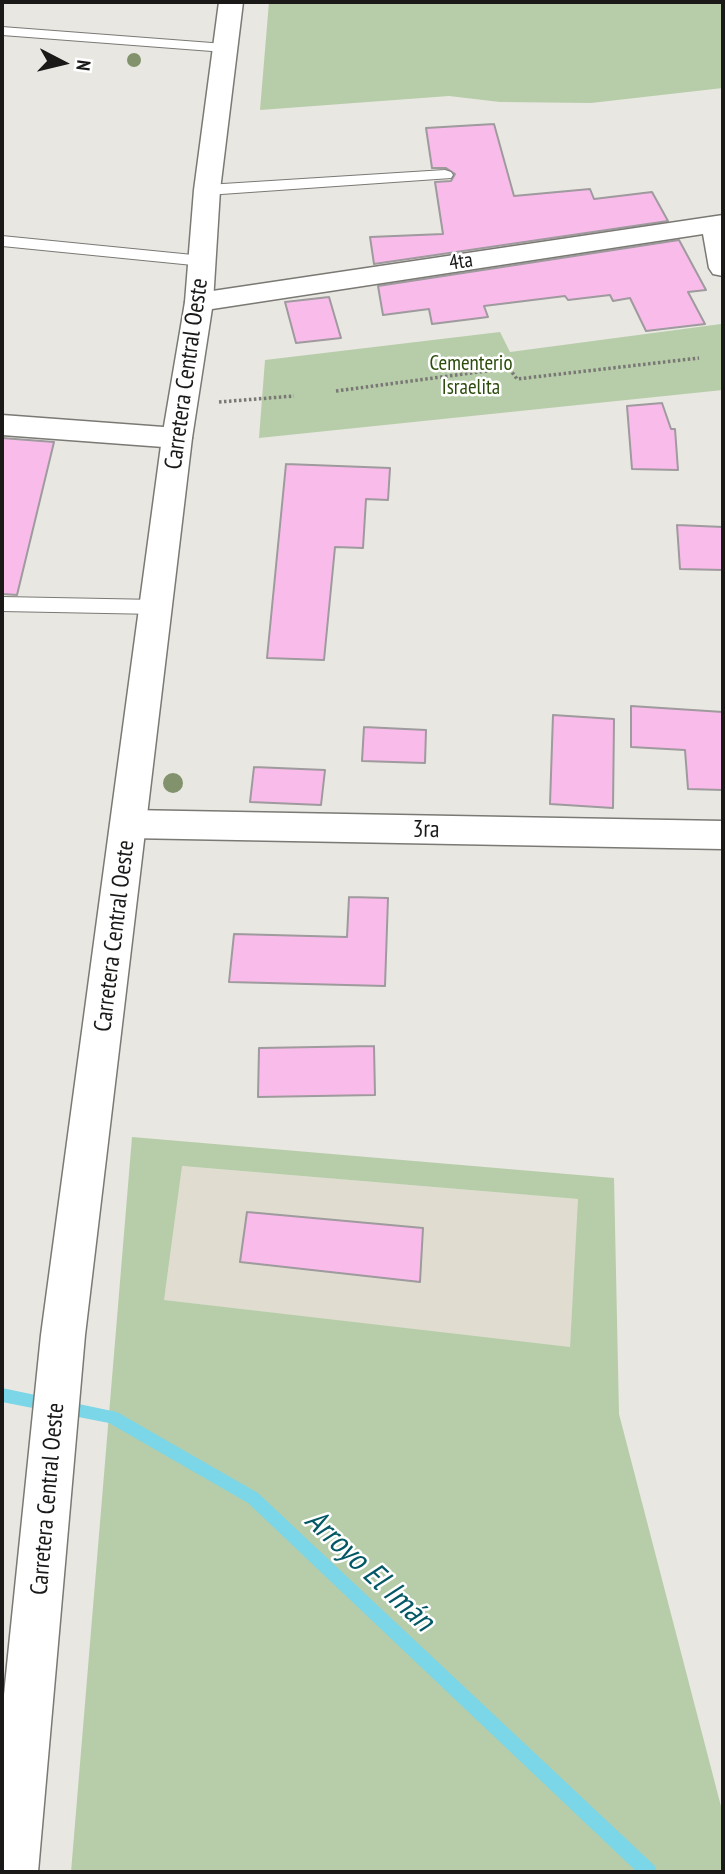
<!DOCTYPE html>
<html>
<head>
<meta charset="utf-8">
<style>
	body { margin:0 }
	#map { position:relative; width:725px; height:1874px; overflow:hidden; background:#e9e7e2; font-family:"PT Sans Narrow",sans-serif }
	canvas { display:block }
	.frame { position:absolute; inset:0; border:4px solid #1a1917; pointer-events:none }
	.north { position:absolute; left:28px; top:28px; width:70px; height:70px; -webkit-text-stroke:5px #fff; paint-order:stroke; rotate:97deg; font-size:19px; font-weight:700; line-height:28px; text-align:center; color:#1a1917 }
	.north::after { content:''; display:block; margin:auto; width:24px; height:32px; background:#1a1917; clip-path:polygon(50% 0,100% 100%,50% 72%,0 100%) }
</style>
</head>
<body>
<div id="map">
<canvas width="725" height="1874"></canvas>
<div class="frame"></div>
<div class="north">N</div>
</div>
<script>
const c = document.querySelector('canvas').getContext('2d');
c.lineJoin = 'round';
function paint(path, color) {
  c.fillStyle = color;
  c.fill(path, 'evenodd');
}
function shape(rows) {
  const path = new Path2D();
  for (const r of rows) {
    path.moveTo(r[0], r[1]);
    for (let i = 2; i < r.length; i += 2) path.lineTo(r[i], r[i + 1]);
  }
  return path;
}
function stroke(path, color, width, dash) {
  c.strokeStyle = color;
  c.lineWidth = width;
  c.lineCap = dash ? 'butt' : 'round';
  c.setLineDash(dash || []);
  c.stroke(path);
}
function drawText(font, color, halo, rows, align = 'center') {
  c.font = font + ' "PT Sans Narrow",sans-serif';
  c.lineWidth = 5;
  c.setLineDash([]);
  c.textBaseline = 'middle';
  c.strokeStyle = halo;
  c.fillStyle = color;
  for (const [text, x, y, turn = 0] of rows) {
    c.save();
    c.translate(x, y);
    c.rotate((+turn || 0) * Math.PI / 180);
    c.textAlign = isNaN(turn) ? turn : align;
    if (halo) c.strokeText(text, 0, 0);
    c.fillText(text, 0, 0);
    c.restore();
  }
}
paint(shape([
	[181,1166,579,1199,570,1348,163,1300]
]), '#e0ddd0');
paint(shape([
	[269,2,723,2,723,88,591,103,500,102,449,96,260,110],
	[721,324,723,390,259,438,265,360,500,332,510,352],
	[132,1137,614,1178,619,1414,723,1814,723,1872,71,1872],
	[182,1166,578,1199,570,1347,164,1300]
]), '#b7cda9');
paint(shape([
	[2,1388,117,1412,258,1493,655,1866,657,1872,637,1872,248,1503,109,1423,2,1402,2,1388]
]), '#7bd6e8');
const building = shape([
	[494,124,514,196,590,189,594,199,652,192,668,221,374,264,370,237,443,234,435,182,451,181,455,174,446,168,432,168,426,128,494,124],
	[679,240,706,290,688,292,705,324,646,331,630,298,613,301,610,295,568,300,565,296,484,306,488,317,432,324,429,309,383,315,378,286,679,240],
	[329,297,341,338,296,343,285,302,329,297],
	[662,403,671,429,675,429,678,470,632,469,627,406,662,403],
	[2,438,54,442,17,595,2,594,2,438],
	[286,464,390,468,388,500,366,499,363,548,335,547,324,660,267,658,286,464],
	[677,525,723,527,723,570,680,569,677,525],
	[631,706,723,712,723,790,688,789,685,750,631,747,631,706],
	[553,715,614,719,613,808,550,804,553,715],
	[364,727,426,730,425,763,362,761,364,727],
	[254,767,325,770,321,805,250,802,254,767],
	[349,897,388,898,385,986,229,982,234,934,347,937,349,897],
	[374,1046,375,1095,258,1097,259,1048,374,1046],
	[247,1212,423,1228,420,1282,240,1262,247,1212]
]);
paint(building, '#f9bcea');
stroke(building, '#9e9a9d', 2);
const lane = shape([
	[2,27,225,44,232,48,225,52,2,35,2,27],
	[445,170,451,172,453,175,451,178,207,195,199,190,207,185,445,170],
	[2,236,203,256,211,261,203,266,2,246,2,236],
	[2,597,157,600,164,602,167,607,164,612,157,614,2,611,2,597]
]);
const street = shape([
	[723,215,723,276,713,274,709,268,703,234,199,311,189,308,185,302,189,296,199,293,723,215],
	[2,415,177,428,188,431,192,438,188,445,177,448,2,435,2,415],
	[129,810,723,821,723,849,129,838,116,834,111,824,116,814,129,810]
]);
const primary = shape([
	[219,2,243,2,220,190,213,302,192,438,85,1335,38,1872,2,1872,2,1714,41,1335,162,438,185,302,194,190,219,2]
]);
stroke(lane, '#7a7974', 2);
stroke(street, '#7a7974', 3);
stroke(primary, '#7a7974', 3);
stroke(shape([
	[336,391,509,368,517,379,699,358],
	[219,402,294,396]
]), '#7a7875', 3.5, [2.5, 2.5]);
paint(lane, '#fff');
paint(street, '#fff');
paint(primary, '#fff');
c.fillStyle = '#81926c';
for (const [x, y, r] of [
	[134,60,7],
	[173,783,10]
]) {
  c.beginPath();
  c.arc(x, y, r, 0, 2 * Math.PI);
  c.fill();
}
drawText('21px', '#1a1917', '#fff', [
	["4ta",461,262,-9]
]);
drawText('21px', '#2c4c0c', '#fff', [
	["Cementerio",471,364],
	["Israelita",471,388]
]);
drawText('24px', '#1a1917', '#fff', [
	["Carretera Central Oeste",187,374,-82],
	["3ra",426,830,1],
	["Carretera Central Oeste",115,936,-83],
	["Carretera Central Oeste",48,1499,-85]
]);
drawText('italic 32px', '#045865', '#fff', [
	["Arroyo El Imán",369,1571,43]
]);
</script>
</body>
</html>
